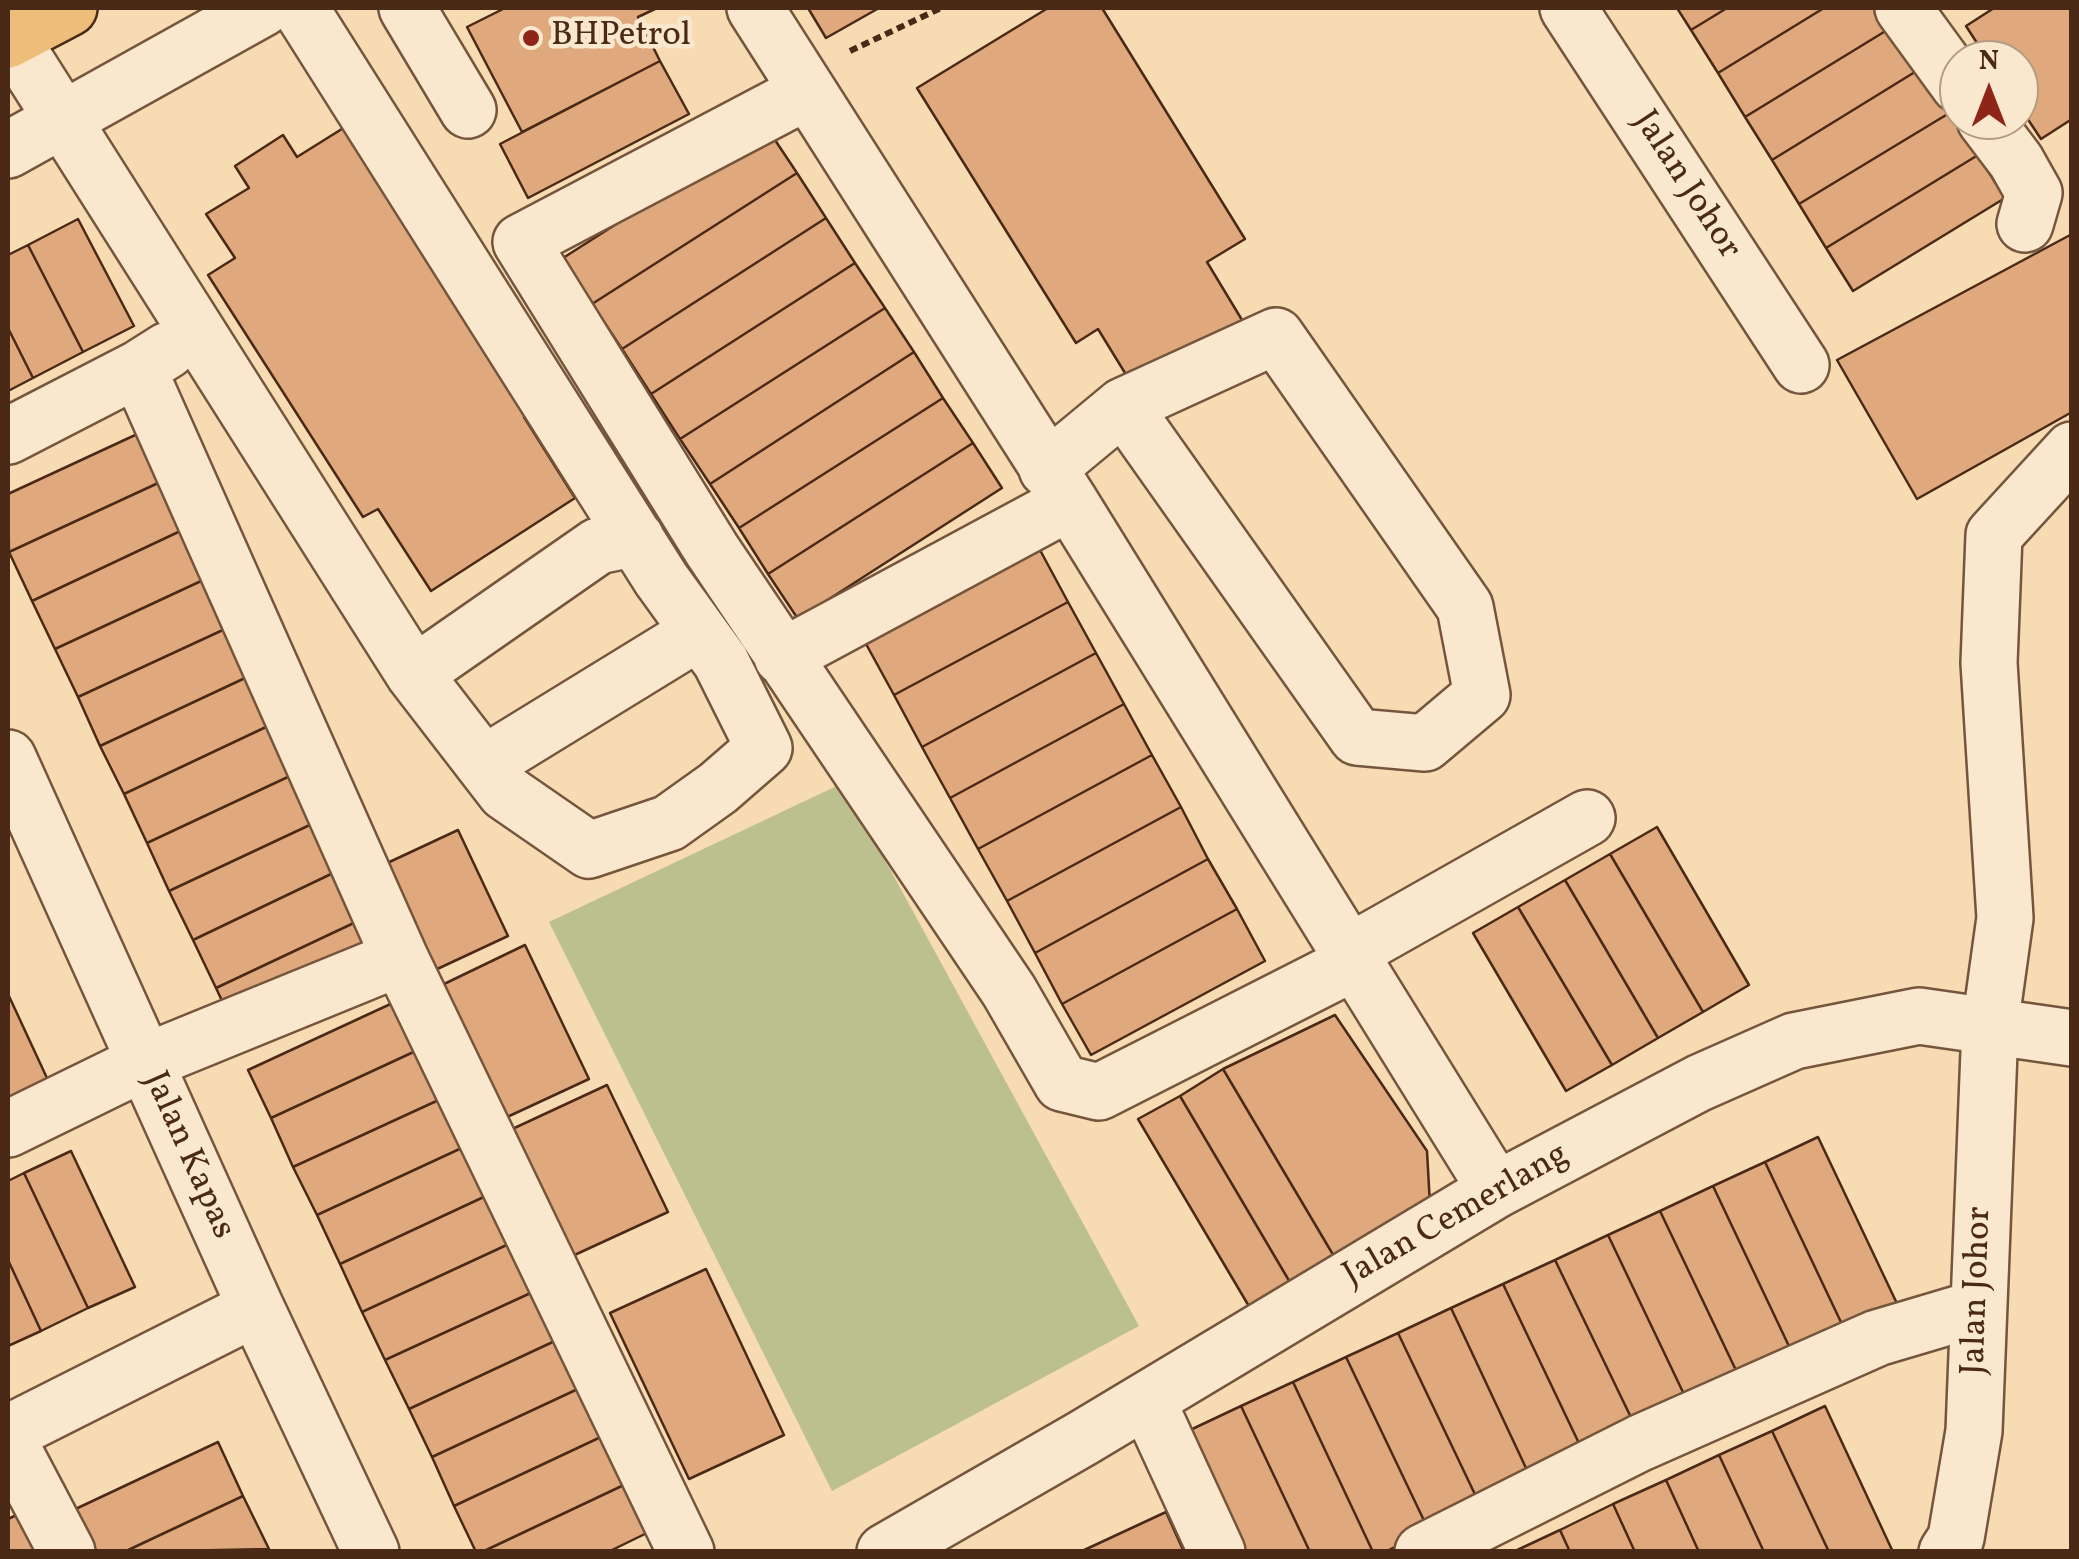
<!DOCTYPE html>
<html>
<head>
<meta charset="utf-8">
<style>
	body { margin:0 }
	#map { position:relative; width:2079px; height:1559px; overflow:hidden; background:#f7dbb3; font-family:Vollkorn,serif }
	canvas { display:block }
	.frame { position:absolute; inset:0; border:10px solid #4a2916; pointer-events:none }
	.north { position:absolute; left:1939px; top:40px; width:100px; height:100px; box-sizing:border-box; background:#fae8ce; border:2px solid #b49c84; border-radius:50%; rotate:0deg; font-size:28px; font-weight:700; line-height:40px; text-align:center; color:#4a2916 }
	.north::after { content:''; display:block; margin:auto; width:35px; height:45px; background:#8f2418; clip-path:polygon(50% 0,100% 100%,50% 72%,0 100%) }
</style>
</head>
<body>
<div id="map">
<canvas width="2079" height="1559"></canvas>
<div class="frame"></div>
<div class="north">N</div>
</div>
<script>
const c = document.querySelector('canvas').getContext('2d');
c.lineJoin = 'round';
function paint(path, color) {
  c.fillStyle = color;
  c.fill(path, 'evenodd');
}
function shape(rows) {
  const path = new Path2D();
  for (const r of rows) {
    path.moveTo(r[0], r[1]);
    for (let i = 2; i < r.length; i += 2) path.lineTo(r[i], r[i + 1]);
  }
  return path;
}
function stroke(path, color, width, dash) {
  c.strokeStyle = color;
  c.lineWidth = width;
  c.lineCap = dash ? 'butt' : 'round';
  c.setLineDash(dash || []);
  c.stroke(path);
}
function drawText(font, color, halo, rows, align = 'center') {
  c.font = font + ' Vollkorn,serif';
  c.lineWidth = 9;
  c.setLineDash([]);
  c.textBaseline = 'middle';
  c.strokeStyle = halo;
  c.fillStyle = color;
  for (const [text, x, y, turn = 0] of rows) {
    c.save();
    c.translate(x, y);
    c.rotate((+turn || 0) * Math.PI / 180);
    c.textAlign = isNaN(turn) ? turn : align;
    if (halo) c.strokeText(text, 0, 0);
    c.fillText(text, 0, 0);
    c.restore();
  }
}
paint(shape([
	[843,783,1139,1326,832,1491,549,922]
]), '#bbc08e');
const building = shape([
	[505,8,657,8,638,17,660,61,522,132,467,27,505,8],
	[808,8,879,8,826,38,808,8],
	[1048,8,1102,8,1245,239,1207,262,1242,320,1133,386,1098,329,1076,343,917,88,1048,8],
	[1677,8,1727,8,1691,30,1677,8],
	[1727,8,1824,8,1718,73,1691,30,1727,8],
	[1824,8,1887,8,1897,24,1745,117,1718,73,1824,8],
	[1994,8,2072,8,2072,119,2041,139,2019,106,2019,60,1988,60,1966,26,1994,8],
	[1897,24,1923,67,1772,160,1745,117,1897,24],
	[660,61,689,114,528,198,500,144,660,61],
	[1923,67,1951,112,1799,204,1772,160,1923,67],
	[1951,112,1978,155,1826,248,1799,204,1951,112],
	[345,127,543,405,524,417,575,498,431,591,378,509,363,517,208,275,235,258,206,214,249,188,235,166,283,135,297,157,345,127],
	[767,128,797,173,592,304,563,258,767,128],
	[1978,155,2005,198,1853,291,1826,248,1978,155],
	[797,173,826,218,622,349,592,304,797,173],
	[826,218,855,263,651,394,622,349,826,218],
	[78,219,134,326,83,352,28,245,78,219],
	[2072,234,2072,412,1917,499,1837,360,2072,234],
	[28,245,83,352,33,378,8,328,8,255,28,245],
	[855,263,885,308,680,439,651,394,855,263],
	[885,308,914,352,710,484,680,439,885,308],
	[8,328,33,378,8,391,8,328],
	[914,352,943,398,739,528,710,484,914,352],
	[943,398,973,443,768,574,739,528,943,398],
	[146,430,169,478,9,552,8,494,146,430],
	[973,443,1002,488,798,619,768,574,973,443],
	[169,478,191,526,32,601,9,552,169,478],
	[191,526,214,575,55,649,32,601,191,526],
	[1040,550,1068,602,894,695,866,644,1040,550],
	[214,575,238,623,78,697,55,649,214,575],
	[1068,602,1096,653,922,747,894,695,1068,602],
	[238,623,260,671,100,746,78,697,238,623],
	[1096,653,1124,704,950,798,922,747,1096,653],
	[260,671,283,719,124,794,100,746,260,671],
	[1124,704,1152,755,978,849,950,798,1124,704],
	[283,719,307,768,147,843,124,794,283,719],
	[1152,755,1181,807,1007,901,978,849,1152,755],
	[307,768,329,816,169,891,147,843,307,768],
	[1181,807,1208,859,1035,953,1007,901,1181,807],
	[329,816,352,864,193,940,169,891,329,816],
	[1657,827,1749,985,1703,1012,1610,854,1657,827],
	[458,830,508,936,433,971,383,865,458,830],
	[1610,854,1703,1012,1658,1038,1565,880,1610,854],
	[1208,859,1237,909,1062,1004,1035,953,1208,859],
	[352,864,375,913,216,988,193,940,352,864],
	[1565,880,1658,1038,1612,1065,1518,907,1565,880],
	[1518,907,1612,1065,1566,1091,1473,933,1518,907],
	[1237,909,1265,961,1091,1055,1062,1004,1237,909],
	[375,913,398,961,239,1037,216,988,375,913],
	[525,945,589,1079,505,1118,442,985,525,945],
	[8,994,53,1091,8,1113,8,994],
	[397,1001,420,1049,271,1118,248,1070,397,1001],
	[1335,1015,1427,1151,1430,1205,1335,1258,1223,1069,1335,1015],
	[420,1049,443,1098,293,1167,271,1118,420,1049],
	[1223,1069,1335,1258,1291,1284,1180,1096,1223,1069],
	[607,1085,668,1212,568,1258,508,1131,607,1085],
	[1180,1096,1291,1284,1250,1308,1138,1119,1180,1096],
	[443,1098,466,1146,317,1215,293,1167,443,1098],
	[1818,1137,1901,1312,1848,1337,1765,1162,1818,1137],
	[466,1146,488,1195,340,1264,317,1215,466,1146],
	[71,1151,135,1287,88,1308,24,1173,71,1151],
	[1765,1162,1848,1337,1796,1361,1713,1186,1765,1162],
	[24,1173,88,1308,41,1331,8,1260,8,1181,24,1173],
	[1713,1186,1796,1361,1743,1385,1660,1211,1713,1186],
	[488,1195,511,1243,362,1312,340,1264,488,1195],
	[1660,1211,1743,1385,1691,1409,1608,1235,1660,1211],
	[1608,1235,1691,1409,1639,1434,1555,1260,1608,1235],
	[511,1243,535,1291,385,1360,362,1312,511,1243],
	[8,1260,41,1331,8,1346,8,1260],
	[1555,1260,1639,1434,1586,1458,1503,1284,1555,1260],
	[706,1269,784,1435,689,1479,610,1313,706,1269],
	[1503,1284,1586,1458,1533,1483,1451,1308,1503,1284],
	[535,1291,557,1340,409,1409,385,1360,535,1291],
	[1451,1308,1533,1483,1481,1507,1398,1333,1451,1308],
	[1398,1333,1481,1507,1429,1531,1346,1357,1398,1333],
	[557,1340,580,1388,432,1457,409,1409,557,1340],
	[1346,1357,1429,1531,1385,1552,1373,1552,1293,1382,1346,1357],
	[1293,1382,1373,1552,1310,1552,1241,1406,1293,1382],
	[580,1388,603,1436,454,1506,432,1457,580,1388],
	[1241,1406,1310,1552,1245,1552,1188,1431,1241,1406],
	[1825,1406,1893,1552,1829,1552,1772,1431,1825,1406],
	[1772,1431,1829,1552,1764,1552,1719,1455,1772,1431],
	[603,1436,626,1484,482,1552,476,1552,454,1506,603,1436],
	[218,1442,243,1496,124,1552,86,1552,67,1513,218,1442],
	[1719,1455,1764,1552,1699,1552,1666,1480,1719,1455],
	[1666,1480,1699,1552,1635,1552,1613,1504,1666,1480],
	[626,1484,649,1532,608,1552,482,1552,626,1484],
	[243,1496,269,1549,124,1552,243,1496],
	[1613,1504,1635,1552,1570,1552,1560,1530,1613,1504],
	[1166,1512,1184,1552,1080,1552,1166,1512],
	[21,1513,39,1552,8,1552,8,1519,21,1513],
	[1560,1530,1570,1552,1513,1552,1560,1530]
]);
paint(building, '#dfa87d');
stroke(building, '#4a2916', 2.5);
const minor = shape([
	[407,8,468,110],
	[755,8,1070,502,1496,1190],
	[1568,8,1801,365],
	[1903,8,1959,85],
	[11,38,414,674,505,792,589,850,669,823,718,788,764,748,721,662,661,579,300,8],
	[808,91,521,242,712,550,1009,991,1062,1083,1099,1092,1353,963],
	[1985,120,2016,161,2034,193,2025,224],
	[8,150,263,8],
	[138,369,400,958,686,1552],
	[8,436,138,369,168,350],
	[1047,469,1123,406,1276,336,1465,607,1482,695,1425,743,1357,737,1123,406],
	[782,657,1070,502],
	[414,674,598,546,636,538],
	[8,758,256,1308,371,1552],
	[484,764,699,632],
	[1348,953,1587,818],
	[8,1129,145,1062,400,958],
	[1147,1400,1217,1552],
	[8,1433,256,1308],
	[8,1440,67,1552],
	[885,1552,1083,1438,1496,1190,1699,1083,1794,1041,1919,1016,2072,1038],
	[1423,1552,1640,1443,1877,1338,1978,1308],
	[1947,1552,1956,1538,1974,1431,1990,1026,2005,918,1989,663,1994,535,2072,450]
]);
const major = shape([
	[8,40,69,8]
]);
stroke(minor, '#75563d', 60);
stroke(major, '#4a2916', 60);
stroke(shape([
	[850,51,941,8]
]), '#4a2916', 6, [8, 5]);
stroke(minor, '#fae8ce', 55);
stroke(major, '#ecbe7a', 55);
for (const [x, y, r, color] of [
	[531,38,10,"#8f2418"]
]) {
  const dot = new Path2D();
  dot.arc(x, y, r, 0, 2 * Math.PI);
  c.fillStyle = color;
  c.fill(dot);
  stroke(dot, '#fae8ce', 4);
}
drawText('35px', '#4a2916', '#fae8ce', [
	["BHPetrol",551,38]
], 'left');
drawText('35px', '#4a2916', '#fae8ce', [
	["Jalan Johor",1685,186,57],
	["Jalan Kapas",187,1156,66],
	["Jalan Cemerlang",1457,1217,-30],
	["Jalan Johor",1979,1291,-88]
]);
</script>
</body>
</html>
